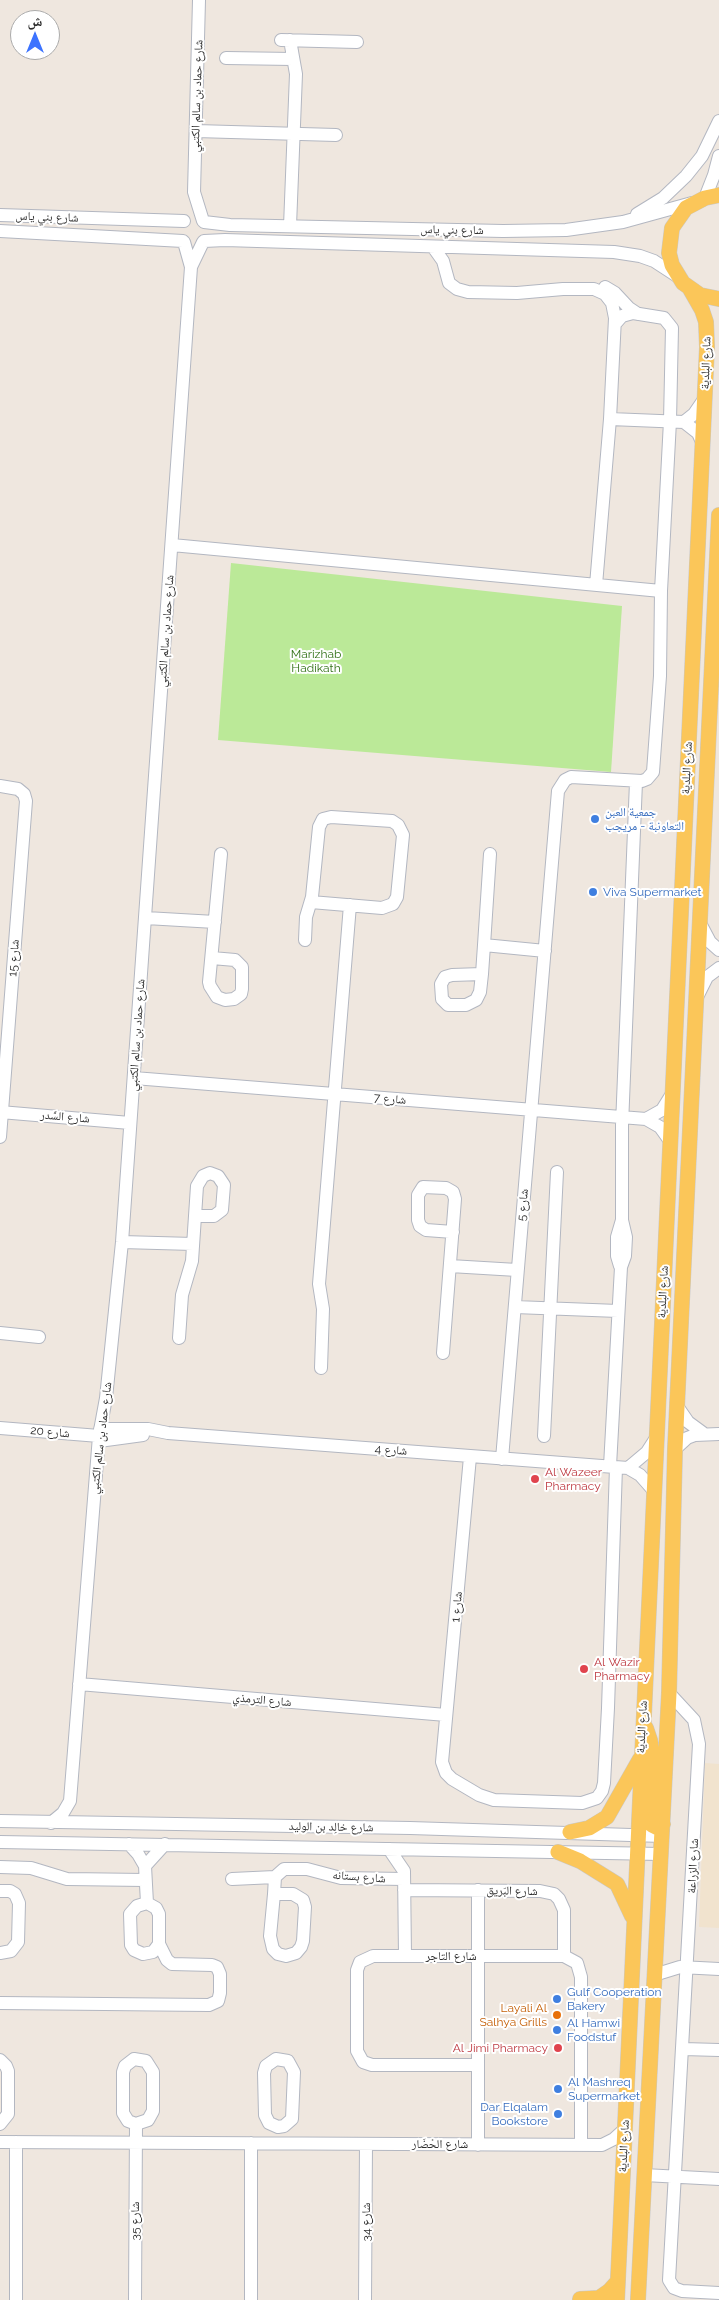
<!DOCTYPE html>
<html>
<head>
<meta charset="utf-8">
<style>
	body { margin:0 }
	#map { position:relative; width:719px; height:2300px; overflow:hidden; background:#efe7df; font-family:Raleway,"Noto Naskh Arabic",sans-serif }
	canvas { display:block }
	.north { position:absolute; left:10px; top:10px; width:50px; height:50px; box-sizing:border-box; background:#fff; border:1px solid #ababab; border-radius:50%; rotate:0deg; font-size:14px; font-weight:700; line-height:20px; text-align:center; color:#2d2d2d }
	.north::after { content:''; display:block; margin:auto; width:18px; height:22px; background:#3c73ff; clip-path:polygon(50% 0,100% 100%,50% 72%,0 100%) }
</style>
</head>
<body>
<div id="map">
<canvas width="719" height="2300"></canvas>
<div class="north">ش</div>
</div>
<script>
const c = document.querySelector('canvas').getContext('2d');
c.lineJoin = 'round';
function paint(path, color) {
  c.fillStyle = color;
  c.fill(path, 'evenodd');
}
function shape(rows) {
  const path = new Path2D();
  for (const r of rows) {
    path.moveTo(r[0], r[1]);
    for (let i = 2; i < r.length; i += 2) path.lineTo(r[i], r[i + 1]);
  }
  return path;
}
function stroke(path, color, width, dash) {
  c.strokeStyle = color;
  c.lineWidth = width;
  c.lineCap = dash ? 'butt' : 'round';
  c.setLineDash(dash || []);
  c.stroke(path);
}
function drawText(font, color, halo, rows, align = 'center') {
  c.font = font + ' Raleway,"Noto Naskh Arabic",sans-serif';
  c.lineWidth = 4;
  c.setLineDash([]);
  c.textBaseline = 'middle';
  c.strokeStyle = halo;
  c.fillStyle = color;
  for (const [text, x, y, turn = 0] of rows) {
    c.save();
    c.translate(x, y);
    c.rotate((+turn || 0) * Math.PI / 180);
    c.textAlign = isNaN(turn) ? turn : align;
    if (halo) c.strokeText(text, 0, 0);
    c.fillText(text, 0, 0);
    c.restore();
  }
}
paint(shape([
	[705,1763,719,1764,719,1928,699,1927]
]), '#f1e3ce');
paint(shape([
	[231,563,622,606,611,772,218,740]
]), '#bbe998');
const minor = shape([
	[199,0,194,192,203,221],
	[281,40,357,42],
	[290,40,296,74,290,226],
	[226,58,293,59],
	[196,131,336,135],
	[705,198,714,175,719,156],
	[637,214,663,198,686,176,702,156,719,121],
	[0,215,184,221],
	[204,222,230,225,503,231,566,230,623,222,692,203],
	[0,231,183,241],
	[204,241,225,240,614,252,640,256,654,261,677,276],
	[433,247,443,261,449,283,457,289,468,292,517,293,563,289,594,289,605,294,612,303,615,318,610,419,596,585],
	[191,267,203,242],
	[605,287,615,293,629,308,638,314],
	[610,419,684,422,698,433,703,444],
	[684,422,694,414,705,398],
	[172,545,661,591],
	[0,786,18,789,24,794,26,801,0,1137],
	[146,918,215,922],
	[700,923,710,942,719,950],
	[305,940,306,917,312,897,319,827,323,819,331,817,392,821,398,825,403,835,397,897,393,904,382,908,311,902],
	[484,945,545,951],
	[212,958,235,960,242,967,242,989,241,994,234,999,225,1000,217,997,210,986,209,982,221,854],
	[482,974,452,975,445,977,441,984,442,999,448,1005,466,1005,476,1000,480,992,482,974,484,945,490,854],
	[697,997,707,977,719,968],
	[134,1078,646,1119,660,1127,670,1141],
	[0,1112,130,1123],
	[646,1119,662,1110,672,1094],
	[122,1242,193,1244],
	[450,1266,517,1270],
	[620,1266,617,1256,617,1237,622,1220],
	[515,1307,618,1311],
	[0,1333,39,1337],
	[179,1338,182,1295,192,1261,197,1186,203,1176,210,1173,218,1176,224,1185,222,1210,214,1216,195,1216],
	[443,1353,455,1199,453,1192,446,1188,423,1187,418,1195,418,1220,420,1226,426,1230,453,1232],
	[321,1368,323,1309,319,1284,350,905],
	[677,1406,688,1422,703,1433],
	[0,1428,99,1436],
	[100,1429,148,1429,168,1433,628,1468,640,1475,654,1491],
	[544,1436,557,1172],
	[99,1441,143,1435],
	[675,1449,687,1438,695,1435,719,1434],
	[470,1457,442,1762,446,1773,452,1779,479,1795,494,1800,582,1803,597,1798,602,1791,604,1783,608,1708,616,1467],
	[502,1459,558,791,565,780,571,777,642,781,647,779,653,772,660,676,661,591,670,421,672,328,664,318,633,313,622,316,615,324],
	[610,1466,621,1267,625,1256,626,1237,622,1220,622,1125,636,782],
	[628,1468,647,1452,656,1438],
	[79,1684,446,1715],
	[669,1693,694,1720,699,1744,669,2280,674,2288,682,2291,719,2293],
	[0,1821,410,1828,662,1836],
	[51,1823,63,1813,70,1801,99,1436,106,1398,122,1242,191,267,184,242],
	[0,1842,661,1854],
	[129,1844,138,1854,145,1866,147,1903],
	[389,1849,404,1871,405,1956],
	[145,1866,165,1844],
	[0,1867,31,1868,67,1879,145,1880],
	[232,1879,275,1877],
	[404,1890,540,1891,554,1894,559,1899,564,1910,564,1956],
	[478,1890,478,2145],
	[0,1891,10,1891,15,1894,19,1903,18,1942,11,1951,0,1953],
	[274,1894,293,1894,303,1900,305,1907,303,1941,301,1947,296,1953,286,1956,278,1954,273,1949,270,1936,274,1894],
	[274,1894,275,1877,284,1869,307,1869,341,1878,404,1879],
	[147,1903,156,1908,159,1914,159,1944,153,1952,143,1954,134,1950,131,1945,130,1914,137,1906,147,1903],
	[654,1975,680,1967,719,1969],
	[0,2003,209,2005,218,2001,220,1993,220,1974,217,1967,212,1965,172,1964,167,1960,159,1944],
	[683,2049,719,2050],
	[134,2059,146,2061,153,2072,153,2111,148,2120,136,2124,128,2121,123,2113,123,2072,125,2066,134,2059],
	[276,2059,288,2061,294,2072,292,2119,284,2126,278,2127,269,2123,265,2115,264,2073,266,2066,276,2059],
	[0,2060,6,2066,8,2071,8,2114,0,2124],
	[477,2065,372,2065,363,2062,357,2051,357,1970,360,1962,373,1956,564,1956,577,1963,581,1977,581,2145],
	[0,2142,602,2145,614,2139,625,2129],
	[16,2142,16,2300],
	[644,2175,719,2179],
	[135,2300,136,2124],
	[251,2300,251,2143],
	[365,2300,366,2144]
]);
const major = shape([
	[719,195,705,198,686,208,672,228,669,253,672,265,683,283,700,295,719,299],
	[646,1728,650,1740,653,1759,651,1821,652,1825,658,1828,663,1824],
	[570,1832,589,1828,607,1817,640,1759],
	[558,1852,580,1861,617,1884,632,1916],
	[580,2299,599,2298,609,2291,618,2281],
	[617,2300,707,347,706,322,702,310,690,289],
	[638,2300,669,1693,675,1449,719,515]
]);
stroke(minor, '#b3b7c1', 14);
stroke(major, '#c8c8c8', 16);
stroke(minor, '#fff', 12);
stroke(major, '#fbc659', 15);
for (const [x, y, r, color] of [
	[595,819,5,"#3f7fe0"],
	[593,892,5,"#3f7fe0"],
	[535,1479,5,"#e0444e"],
	[584,1669,5,"#e0444e"],
	[557,1999,5,"#3f7fe0"],
	[557,2015,5,"#e8710a"],
	[557,2030,5,"#3f7fe0"],
	[558,2048,5,"#e0444e"],
	[558,2089,5,"#3f7fe0"],
	[558,2114,5,"#3f7fe0"]
]) {
  const dot = new Path2D();
  dot.arc(x, y, r, 0, 2 * Math.PI);
  c.fillStyle = color;
  c.fill(dot);
  stroke(dot, '#fff', 2);
}
drawText('12px', '#2d2d2d', '#fff', [
	["شارع حماد بن سالم الكتبي",197,96,-88],
	["شارع بني ياس",47,217,2],
	["شارع بني ياس",452,230,1],
	["شارع البلدية",706,363,-88],
	["شارع حماد بن سالم الكتبي",166,631,-86],
	["شارع البلدية",687,768,-87],
	["شارع 15",14,958,-86],
	["شارع حماد بن سالم الكتبي",137,1035,-86],
	["شارع 7",390,1099,5],
	["شارع السَّدر",65,1117,5],
	["شارع 5",523,1205,-85],
	["شارع البلدية",663,1292,-87],
	["شارع 20",50,1432,5],
	["شارع حماد بن سالم الكتبي",101,1438,-83],
	["شارع 4",391,1450,4],
	["شارع 1",457,1607,-85],
	["شارع الترمذي",262,1700,5],
	["شارع البلدية",642,1727,-87],
	["شارع خالِد بن الوليد",331,1827,1],
	["شارع الزراعة",693,1866,-87],
	["شارع بستانه",359,1877,4],
	["شارع البَريق",512,1891,1],
	["شارع التاجر",451,1956],
	["شارع الحْضَار",440,2144],
	["شارع البلدية",624,2146,-87],
	["شارع 35",135,2221,-90],
	["شارع 34",366,2222,-90]
]);
drawText('12px', '#317116', '#fff', [
	["Marizhab",316,654],
	["Hadikath",316,668]
]);
drawText('12px', '#366cbe', '#fff', [
	["جمعية العبن",605,812],
	["التعاونبة - مريجب",605,826],
	["Viva Supermarket",603,892],
	["Gulf Cooperation",567,1992],
	["Bakery",567,2006],
	["Al Hamwi",567,2023],
	["Foodstuf",567,2037],
	["Al Mashreq",568,2082],
	["Supermarket",568,2096],
	["Dar Elqalam",548,2107,"right"],
	["Bookstore",548,2121,"right"]
], 'left');
drawText('12px', '#be3a42', '#fff', [
	["Al Wazeer",545,1472],
	["Pharmacy",545,1486],
	["Al Wazir",594,1662],
	["Pharmacy",594,1676],
	["Al Jimi Pharmacy",548,2048,"right"]
], 'left');
drawText('12px', '#c56008', '#fff', [
	["Layali Al",547,2008],
	["Salhya Grills",547,2022]
], 'right');
</script>
</body>
</html>
